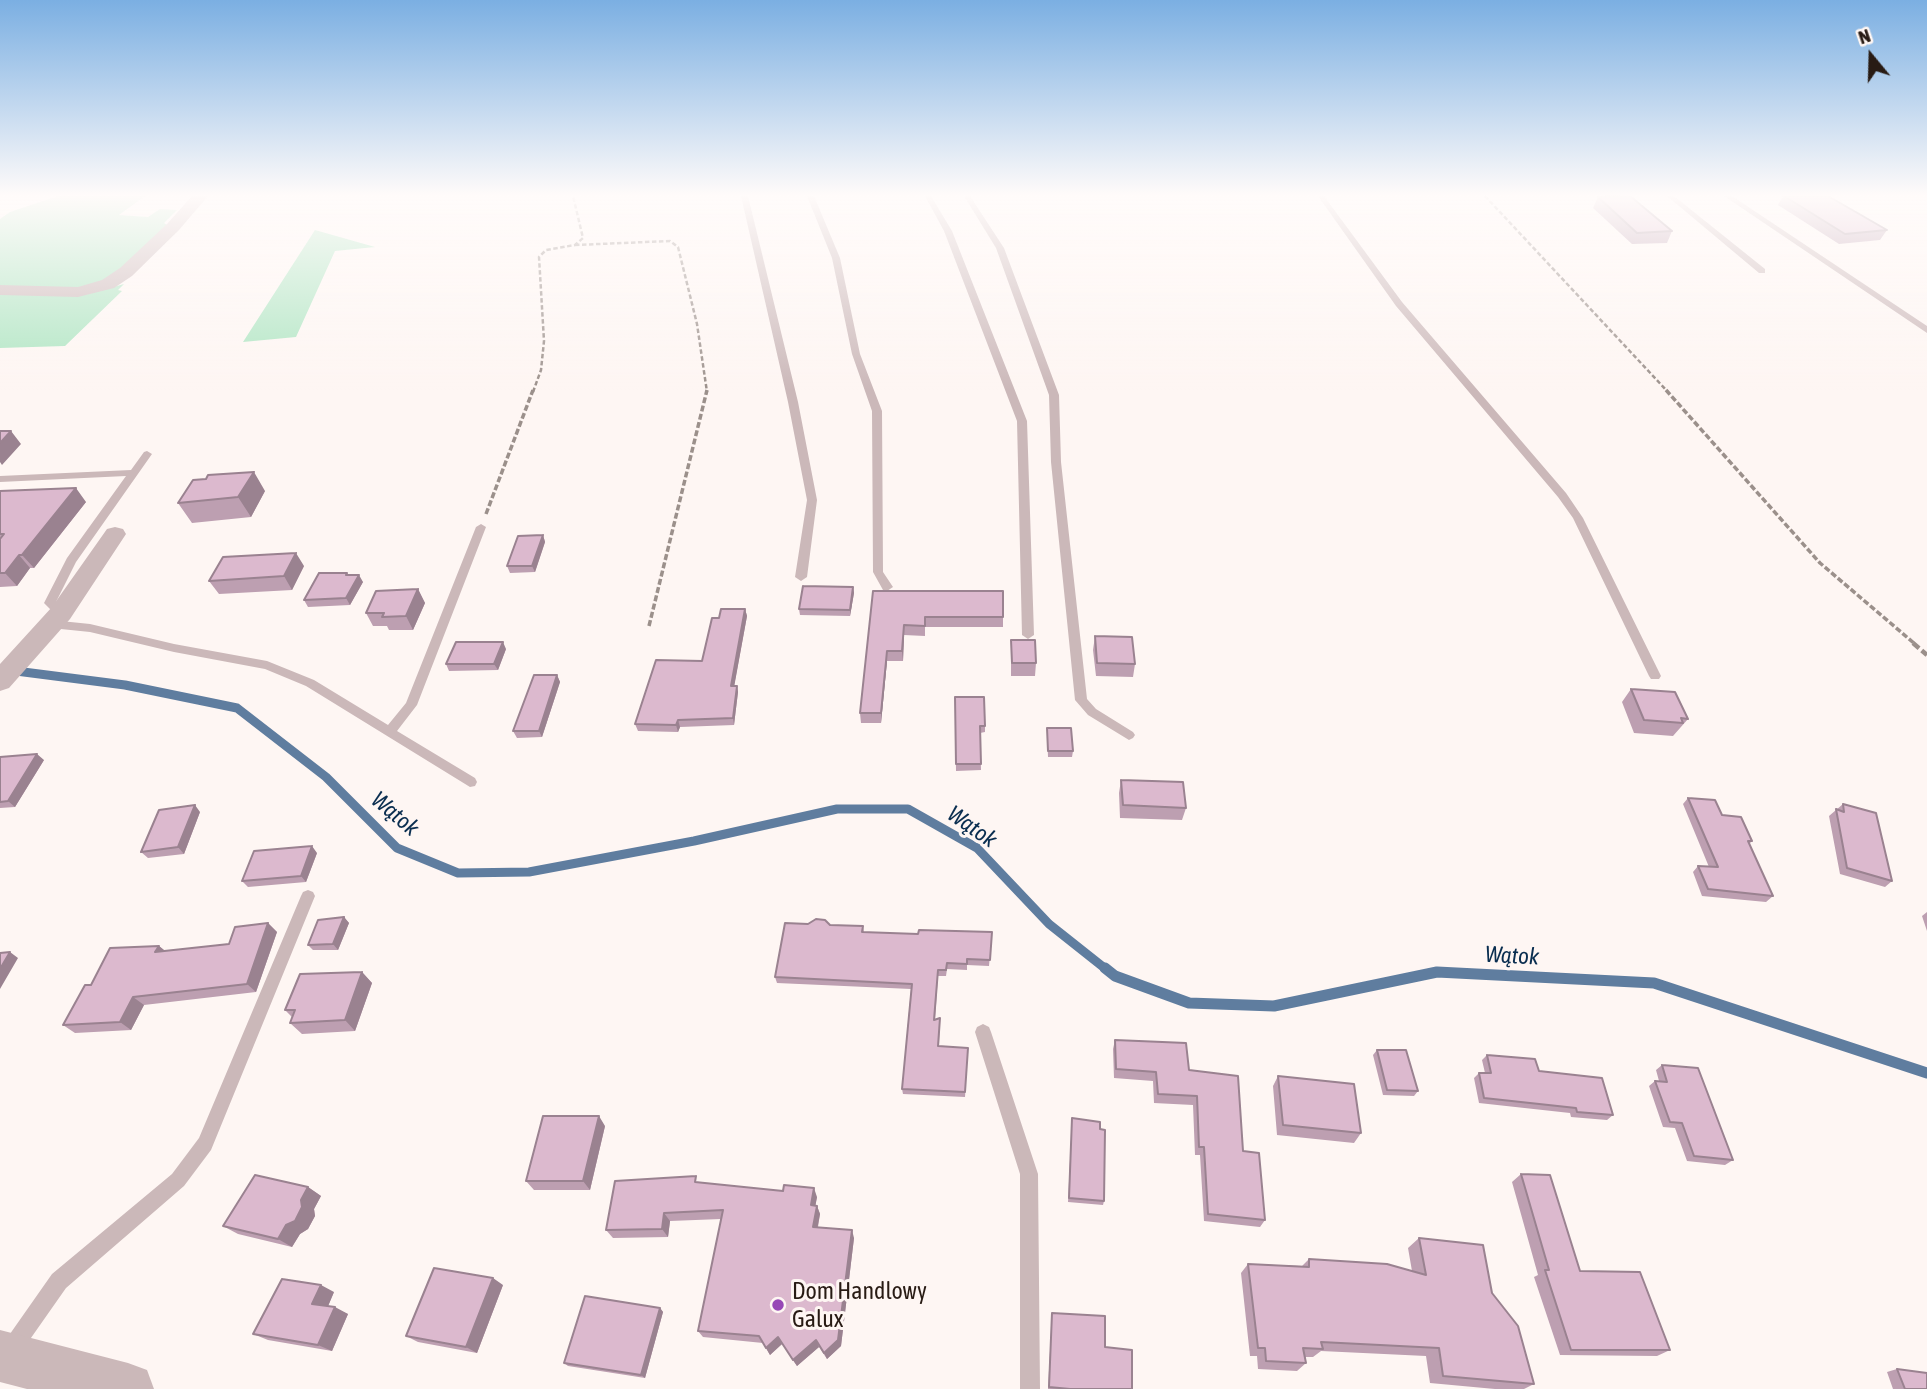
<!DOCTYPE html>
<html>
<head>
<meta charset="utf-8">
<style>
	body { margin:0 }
	#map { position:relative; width:1927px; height:1389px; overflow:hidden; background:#fef6f3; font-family:"Asap Condensed",sans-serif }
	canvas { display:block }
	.north { position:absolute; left:1836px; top:21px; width:70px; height:70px; -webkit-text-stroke:5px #fef6f3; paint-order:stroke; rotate:341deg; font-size:19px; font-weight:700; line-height:28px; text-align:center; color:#281b14 }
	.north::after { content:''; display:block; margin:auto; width:24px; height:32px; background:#281b14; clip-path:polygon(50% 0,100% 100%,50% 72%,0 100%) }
</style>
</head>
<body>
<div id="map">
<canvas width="1927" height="1389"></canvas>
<div class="north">N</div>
</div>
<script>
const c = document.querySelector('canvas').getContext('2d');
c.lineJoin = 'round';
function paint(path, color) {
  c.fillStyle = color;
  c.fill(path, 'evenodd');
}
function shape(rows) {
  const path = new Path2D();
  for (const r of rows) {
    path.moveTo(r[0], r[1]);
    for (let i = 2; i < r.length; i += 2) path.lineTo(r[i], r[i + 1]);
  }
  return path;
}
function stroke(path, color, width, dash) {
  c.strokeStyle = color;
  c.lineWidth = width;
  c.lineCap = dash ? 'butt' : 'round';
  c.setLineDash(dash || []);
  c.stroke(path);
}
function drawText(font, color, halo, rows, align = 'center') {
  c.font = font + ' "Asap Condensed",sans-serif';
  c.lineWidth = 6;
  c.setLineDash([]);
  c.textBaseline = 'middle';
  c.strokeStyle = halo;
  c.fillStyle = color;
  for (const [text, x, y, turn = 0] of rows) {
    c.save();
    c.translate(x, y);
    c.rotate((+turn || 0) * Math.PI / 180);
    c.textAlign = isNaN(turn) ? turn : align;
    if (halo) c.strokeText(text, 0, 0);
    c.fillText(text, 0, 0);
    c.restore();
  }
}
paint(shape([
	[58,196,145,196,119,215,148,217,160,209,177,210,164,223,169,226,110,278,83,289,0,287,0,219,10,212],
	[315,230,375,247,335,251,296,337,243,342],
	[124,284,118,290,122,291,65,346,0,348,0,293,84,295]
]), '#aee5c2');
stroke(shape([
	[0,669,125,685,237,708,326,777,397,848,458,873,529,872,694,841,837,809,908,809,977,848,1049,924,1107,970]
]), '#5f7d9f', 9);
stroke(shape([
	[1105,968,1115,976,1189,1003,1274,1006,1437,972,1654,983,1927,1073]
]), '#5f7d9f', 11);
stroke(shape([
	[1485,196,1668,392],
	[575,245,670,241,678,247,697,324,707,392],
	[533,392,541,370,544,341,539,257,546,250,575,245,583,238,573,196]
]), '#9b908b', 2.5, [4.5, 2.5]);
stroke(shape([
	[1666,390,1820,563,1915,644],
	[486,514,533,390],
	[649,626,707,390]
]), '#9b908b', 3.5, [6, 2.5]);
stroke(shape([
	[1913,643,1927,655]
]), '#9b908b', 4.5, [8, 3.5]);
paint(shape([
	[741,196,748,196,798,402,817,500,807,577,801,581,795,577,807,500,788,402,741,196],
	[807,196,814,196,840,258,860,354,882,411,883,572,893,587,887,591,883,590,873,572,872,411,852,354,832,258,807,196],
	[925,196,931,196,952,231,1027,421,1034,635,1028,639,1022,635,1017,421,944,231,925,196],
	[964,196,970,196,1004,248,1059,395,1061,462,1087,699,1096,709,1133,732,1135,735,1133,738,1129,740,1088,715,1075,700,1051,462,1049,395,996,248,964,196],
	[1318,196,1324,196,1402,302,1566,493,1583,518,1661,676,1659,679,1651,679,1649,676,1573,518,1558,497,1396,306,1318,196],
	[1667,196,1674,196,1765,269,1765,273,1759,273,1667,196],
	[1724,196,1732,196,1927,326,1927,333,1724,196],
	[147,451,152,454,76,562,56,602,67,613,61,617,57,616,44,603,67,558,126,476,0,482,0,476,131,470,144,452,147,451],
	[481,524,486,527,417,705,397,731,475,778,477,782,475,786,470,787,306,686,265,669,174,652,90,632,51,628,45,624,51,620,90,624,174,644,267,661,314,680,388,725,406,703,476,527,481,524],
	[308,890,313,892,315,896,211,1150,184,1186,66,1288,19,1355,12,1358,5,1355,2,1348,5,1341,52,1274,172,1174,199,1138,301,896,303,892,308,890],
	[983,1024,989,1027,991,1032,1038,1174,1040,1389,1020,1389,1020,1174,975,1032,977,1027,983,1024]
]), '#cbb8b9');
paint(shape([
	[192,196,208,196,179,230,132,276,114,288,78,297,0,295,0,285,78,287,102,280,120,268,167,224,192,196],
	[115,527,123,529,126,534,70,619,9,688,0,691,0,664,52,607,107,529,115,527]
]), '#cbb8b9');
paint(shape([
	[0,1330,128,1363,147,1370,154,1389,27,1389,0,1382,0,1330]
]), '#cbb8b9');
paint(shape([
	[1783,196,1887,230,1880,240,1839,244,1778,205],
	[1598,197,1672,231,1667,243,1632,244,1593,208],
	[0,491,86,502,34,568,30,568,17,586,0,587],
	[265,491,251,517,192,523,178,503],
	[543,535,545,542,535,572,510,573,507,566],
	[304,566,292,590,219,594,209,581],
	[347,573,348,575,363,582,350,605,308,607,304,600],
	[853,587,854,593,850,616,800,615,799,609],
	[418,589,425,603,413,630,389,630,387,626,373,626,366,613],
	[873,591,1003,591,1003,627,925,627,925,636,904,635,903,661,887,661,881,723,861,723,860,713],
	[745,609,747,616,734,686,737,686,738,692,734,725,680,727,678,732,638,731,635,724,702,661,719,618],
	[1095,636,1135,664,1133,677,1096,676,1093,650],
	[1011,640,1036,663,1035,676,1011,676],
	[506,649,498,670,449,671,446,664],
	[557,675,560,682,542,737,517,738,513,731],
	[1631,689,1688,719,1673,736,1634,733,1622,702],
	[955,697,985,726,985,732,980,733,981,770,956,771],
	[1047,728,1073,751,1072,757,1048,757],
	[0,757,44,760,15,807,0,808],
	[1121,780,1186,808,1182,820,1120,818,1119,793],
	[1688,798,1722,815,1752,841,1749,844,1773,896,1766,902,1702,896,1693,872,1698,866,1709,867,1683,804],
	[1843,804,1892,881,1885,887,1840,874,1829,816],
	[200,812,184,854,148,858,141,852],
	[317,853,306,882,248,887,242,881],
	[1927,912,1927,931,1922,916],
	[344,917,349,923,338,950,313,950,308,945],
	[268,923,277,932,256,992,144,1005,131,1030,75,1033,63,1025,159,946,165,951,229,944],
	[830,925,863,926,864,932,918,934,992,932,989,966,967,965,967,970,947,969,946,976,938,976,935,1020,940,1018,939,1046,968,1048,965,1097,903,1094,902,1089,911,989,777,983,775,977],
	[362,972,372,983,355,1031,302,1034,290,1023,292,1017,285,1010],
	[1115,1040,1189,1070,1243,1151,1265,1220,1260,1227,1204,1221,1200,1155,1195,1155,1193,1105,1154,1103,1153,1081,1114,1078,1113,1049],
	[1377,1050,1418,1091,1414,1096,1383,1095,1373,1055],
	[1487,1055,1539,1071,1613,1115,1607,1120,1571,1117,1570,1113,1479,1103,1474,1078,1479,1073,1485,1073,1482,1060],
	[1662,1065,1733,1160,1725,1165,1687,1161,1675,1128,1663,1127,1649,1086,1655,1081,1659,1081,1656,1070],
	[1278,1076,1361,1133,1354,1143,1277,1135,1273,1086],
	[1072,1118,1104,1201,1103,1205,1068,1202],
	[605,1126,590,1190,534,1190,526,1181],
	[1521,1174,1580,1271,1670,1350,1657,1356,1560,1355,1534,1277,1538,1275,1512,1182],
	[700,1183,817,1197,815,1206,817,1206,820,1214,818,1227,854,1238,841,1346,827,1359,819,1347,797,1366,782,1344,770,1355,763,1343,703,1337,698,1331,721,1219,670,1221,668,1237,613,1238,606,1230],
	[308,1187,321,1196,314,1209,315,1216,308,1229,300,1234,292,1247,238,1234,223,1226],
	[1419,1238,1492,1293,1534,1384,1524,1389,1495,1389,1430,1383,1426,1356,1321,1351,1313,1357,1305,1357,1306,1363,1297,1371,1258,1369,1257,1356,1250,1356,1241,1273,1248,1264,1302,1266,1309,1259,1412,1271,1408,1248],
	[503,1285,477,1353,418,1342,406,1336],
	[334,1292,328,1306,348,1314,332,1351,268,1340,253,1334],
	[660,1308,663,1312,645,1378,568,1366,564,1363],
	[1052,1313,1105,1347,1132,1389,1048,1389],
	[1897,1369,1927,1389,1893,1389,1887,1372]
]), '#bd9fb1');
paint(shape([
	[11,431,21,444,2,465,0,462,0,443],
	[254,472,265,491,251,517,238,497],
	[76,488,86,502,34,568,22,555],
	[543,535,545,542,535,572,532,566],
	[296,553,304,566,292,590,284,576],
	[19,555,30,568,17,586,5,573],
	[359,575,363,582,350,605,346,598],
	[853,587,854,593,850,616,850,610],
	[418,589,425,603,413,630,406,616],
	[745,609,747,616,733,693,731,686],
	[904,625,904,635,903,661,902,651],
	[503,642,506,649,498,670,494,664],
	[887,651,887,661,881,723,881,713],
	[557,675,560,682,542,737,539,731],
	[737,686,738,692,734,725,733,718],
	[678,720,680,727,678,732,676,725],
	[37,754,44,760,15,807,8,801],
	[195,805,200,812,184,854,178,847],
	[312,846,317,853,306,882,301,876],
	[344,917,349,923,338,950,333,944],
	[268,923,277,932,256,992,247,984],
	[159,946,169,954,155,952],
	[10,952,18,958,0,989,0,969],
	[362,972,372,983,355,1031,345,1020],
	[133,997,144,1005,131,1030,120,1022],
	[599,1116,605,1126,590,1190,583,1181],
	[308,1187,321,1196,314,1209,315,1216,308,1229,300,1234,292,1247,278,1239],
	[814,1188,817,1197,814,1214,811,1205],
	[817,1206,820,1214,816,1235,813,1227],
	[664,1213,670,1221,668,1237,662,1229],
	[852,1230,854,1238,841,1346,827,1359,824,1353],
	[493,1278,503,1285,477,1353,466,1347],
	[321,1285,334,1292,326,1311,312,1304],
	[335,1307,348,1314,332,1351,318,1345],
	[660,1308,663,1312,645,1378,641,1375],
	[778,1337,782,1344,770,1355,766,1348],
	[816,1340,819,1347,797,1366,793,1360]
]), '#9a8290');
const building = shape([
	[1630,196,1672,231,1637,233,1598,197,1630,196],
	[1784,196,1828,196,1887,230,1845,234,1784,196],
	[0,431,11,431,0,443,0,431],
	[254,472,238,497,178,503,193,480,206,479,208,475,254,472],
	[76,488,22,555,19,555,5,573,0,573,0,539,4,534,0,534,0,491,76,488],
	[543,535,532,566,507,566,518,536,543,535],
	[296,553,284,576,209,581,223,557,296,553],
	[319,573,347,573,346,575,359,575,346,598,304,600,319,573],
	[803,586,853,587,850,610,799,609,803,586],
	[418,589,406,616,382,617,384,613,366,613,376,591,418,589],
	[873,591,1003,591,1003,617,925,617,925,626,904,625,902,651,887,651,881,713,860,713,873,591],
	[721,609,745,609,731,686,737,686,733,718,678,720,676,725,635,724,656,660,702,661,712,618,719,618,721,609],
	[1095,636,1132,637,1135,664,1097,663,1095,636],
	[1011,640,1035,640,1036,663,1012,663,1011,640],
	[456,642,503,642,494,664,446,664,456,642],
	[534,675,557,675,539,731,513,731,534,675],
	[1631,689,1675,692,1688,719,1681,718,1683,723,1644,720,1631,689],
	[955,697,984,697,985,726,980,726,981,764,956,764,955,697],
	[1047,728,1071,728,1073,751,1048,751,1047,728],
	[37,754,8,801,0,802,0,757,37,754],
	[1121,780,1183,782,1186,808,1123,805,1121,780],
	[1688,798,1715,800,1722,815,1741,817,1752,841,1748,841,1773,896,1708,889,1698,866,1718,867,1688,798],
	[1843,804,1876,813,1892,881,1847,868,1836,809,1844,812,1843,804],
	[195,805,178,847,141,852,159,810,195,805],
	[312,846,301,876,242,881,254,851,312,846],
	[344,917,333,944,308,945,318,920,344,917],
	[816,919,825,920,830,925,863,926,862,932,918,934,919,930,992,932,990,960,967,959,967,964,947,963,946,970,938,970,934,1020,940,1018,938,1046,968,1048,965,1092,902,1089,912,984,775,977,785,923,808,924,816,919],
	[268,923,247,984,133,997,120,1022,63,1025,85,985,91,985,110,948,159,946,155,952,229,944,235,927,268,923],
	[10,952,0,969,0,953,10,952],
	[362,972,345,1020,290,1023,295,1010,285,1010,300,974,362,972],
	[1115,1040,1186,1043,1189,1070,1238,1076,1243,1151,1259,1153,1265,1220,1208,1214,1204,1147,1199,1147,1197,1096,1158,1094,1156,1072,1116,1069,1115,1040],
	[1377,1050,1406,1050,1418,1091,1387,1090,1377,1050],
	[1487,1055,1535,1059,1539,1071,1602,1078,1613,1115,1577,1112,1576,1108,1484,1098,1479,1073,1491,1073,1487,1055],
	[1662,1065,1698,1068,1733,1160,1694,1156,1682,1123,1670,1122,1655,1081,1667,1082,1662,1065],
	[1278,1076,1354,1084,1361,1133,1283,1125,1278,1076],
	[543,1116,599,1116,583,1181,526,1181,543,1116],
	[1072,1118,1100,1122,1100,1129,1105,1130,1104,1201,1069,1198,1072,1118],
	[1521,1174,1550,1175,1580,1271,1640,1272,1670,1350,1571,1350,1545,1270,1549,1270,1521,1174],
	[255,1175,308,1187,301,1200,302,1207,295,1221,286,1225,278,1239,223,1226,255,1175],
	[696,1176,695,1182,783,1191,784,1185,814,1188,811,1205,817,1206,813,1227,852,1230,838,1340,824,1353,816,1340,793,1360,778,1337,766,1348,759,1336,698,1331,723,1210,664,1213,662,1229,606,1230,615,1181,696,1176],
	[1419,1238,1483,1245,1492,1293,1518,1326,1534,1384,1443,1376,1439,1348,1321,1342,1323,1349,1303,1348,1306,1363,1266,1361,1265,1348,1258,1348,1248,1264,1309,1267,1309,1259,1387,1264,1426,1275,1419,1238],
	[434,1268,493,1278,466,1347,406,1336,434,1268],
	[282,1279,321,1285,312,1304,335,1307,318,1345,253,1334,282,1279],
	[585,1296,660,1308,641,1375,564,1363,585,1296],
	[1052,1313,1105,1316,1105,1347,1132,1350,1132,1389,1070,1389,1049,1387,1052,1313],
	[1897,1369,1927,1373,1927,1389,1905,1389,1897,1369]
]);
paint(building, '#dcb9ce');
stroke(building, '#9a8290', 2);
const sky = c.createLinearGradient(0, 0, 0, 390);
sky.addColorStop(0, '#7bafe2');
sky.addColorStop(0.5, '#fffbfa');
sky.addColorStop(1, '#fffbfa00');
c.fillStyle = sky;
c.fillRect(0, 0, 1927, 390);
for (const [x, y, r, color] of [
	[778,1305,7,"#9747b6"]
]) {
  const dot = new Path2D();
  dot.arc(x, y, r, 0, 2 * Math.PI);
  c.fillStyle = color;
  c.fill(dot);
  stroke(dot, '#fef6f3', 2.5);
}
drawText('italic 23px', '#0a2e50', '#fef6f3', [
	["Wątok",395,814,40],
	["Wątok",972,827,35],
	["Wątok",1512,956,3]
]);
drawText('24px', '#281b14', '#fef6f3', [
	["Dom Handlowy",792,1291],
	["Galux",792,1319]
], 'left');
</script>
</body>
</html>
